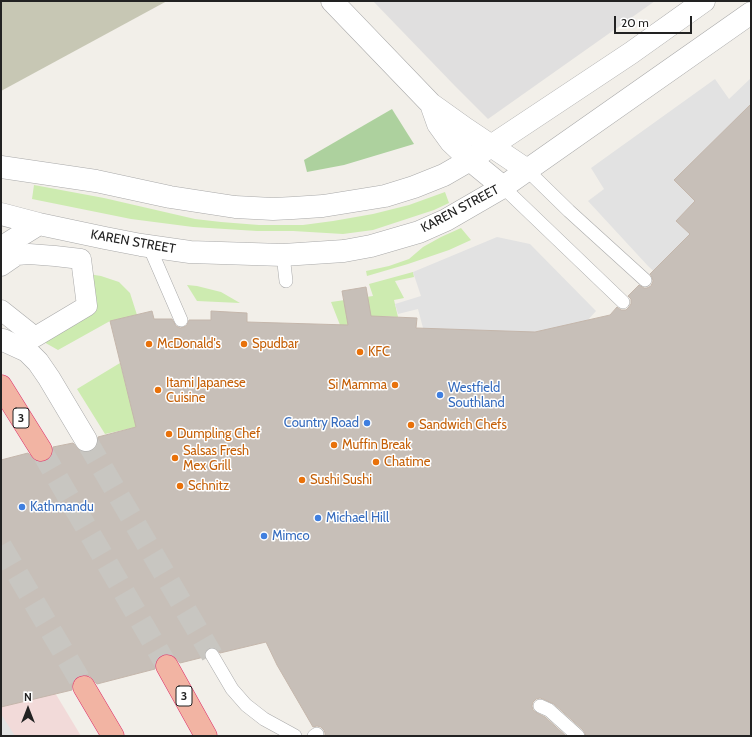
<!DOCTYPE html>
<html>
<head>
<meta charset="utf-8">
<style>
	body { margin:0 }
	#map { position:relative; width:752px; height:737px; overflow:hidden; background:#f2efe9; font-family:Cabin,sans-serif }
	canvas { display:block }
	.frame { position:absolute; inset:0; border:2px solid #222; pointer-events:none }
	.north { position:absolute; left:8px; top:689px; width:40px; height:40px; -webkit-text-stroke:3px #fff; paint-order:stroke; rotate:0deg; font-size:11px; font-weight:700; line-height:16px; text-align:center; color:#222 }
	.north::after { content:''; display:block; margin:auto; width:14px; height:18px; background:#222; clip-path:polygon(50% 0,100% 100%,50% 72%,0 100%) }
	.scale { position:absolute; left:614px; top:16px; width:78px; height:18px; box-sizing:border-box; border:2px solid #222; border-top:0; padding-left:5px; font-size:12px; line-height:14px; white-space:nowrap; color:#222; -webkit-text-stroke:3px #fff; paint-order:stroke }
</style>
</head>
<body>
<div id="map">
<canvas width="752" height="737"></canvas>
<div class="frame"></div>
<div class="north">N</div>
<div class="scale">20 m</div>
</div>
<script>
const c = document.querySelector('canvas').getContext('2d');
c.lineJoin = 'round';
function paint(path, color) {
  c.fillStyle = color;
  c.fill(path, 'evenodd');
}
function shape(rows) {
  const path = new Path2D();
  for (const r of rows) {
    path.moveTo(r[0], r[1]);
    for (let i = 2; i < r.length; i += 2) path.lineTo(r[i], r[i + 1]);
  }
  return path;
}
function stroke(path, color, width, dash) {
  c.strokeStyle = color;
  c.lineWidth = width;
  c.lineCap = dash ? 'butt' : 'round';
  c.setLineDash(dash || []);
  c.stroke(path);
}
function drawText(font, color, halo, rows, align = 'center') {
  c.font = font + ' Cabin,sans-serif';
  c.lineWidth = 3;
  c.setLineDash([]);
  c.textBaseline = 'middle';
  c.strokeStyle = halo;
  c.fillStyle = color;
  for (const [text, x, y, turn = 0] of rows) {
    c.save();
    c.translate(x, y);
    c.rotate((+turn || 0) * Math.PI / 180);
    c.textAlign = isNaN(turn) ? turn : align;
    if (halo) c.strokeText(text, 0, 0);
    c.fillText(text, 0, 0);
    c.restore();
  }
}
paint(shape([
	[373,1,655,1,488,119,455,86]
]), '#e0dfdf');
paint(shape([
	[1,603,81,736,1,736]
]), '#f2dad9');
paint(shape([
	[1,1,167,1,1,91]
]), '#c7c7b4');
paint(shape([
	[34,185,104,198,195,219,221,222,259,225,303,225,333,221,373,214,409,205,445,192,449,203,434,210,373,230,343,234,293,231,257,231,193,227,131,219,32,199],
	[461,228,471,240,449,250,408,264,367,276,366,271,389,266,409,259,423,247,441,237],
	[413,272,414,277,395,281,404,298,394,300,398,317,382,316,382,327,340,325,331,302,373,296,369,284],
	[82,273,101,276,119,282,130,293,137,315,110,321,58,350,35,337,87,306],
	[187,285,197,286,221,292,240,303,197,301],
	[120,363,137,427,105,434,77,389]
]), '#cdebb0');
paint(shape([
	[392,109,414,144,344,165,307,172,304,160]
]), '#add19e');
paint(shape([
	[751,78,751,361,648,266,588,201,604,189,591,168,715,79,729,99],
	[497,237,530,244,596,311,587,321,427,359,423,328,418,309,398,314,395,304,421,296,413,272],
	[1,714,15,736,1,736]
]), '#e2e2e2');
const building = shape([
	[751,104,751,736,586,736,585,733,583,730,554,704,543,699,540,698,536,699,533,702,532,706,533,710,537,713,545,717,566,736,325,736,325,733,324,730,321,727,317,726,313,727,277,665,266,642,220,653,216,648,212,647,208,648,205,651,204,655,204,657,180,663,174,656,167,654,161,655,157,659,155,665,155,669,97,684,90,676,83,675,78,676,73,681,72,687,72,690,1,707,1,460,28,453,35,461,42,462,48,460,52,456,53,450,53,447,73,443,80,451,87,452,92,451,97,446,98,440,98,437,136,427,110,321,152,311,154,319,172,319,176,326,180,328,184,327,187,325,189,320,211,320,211,311,247,313,247,322,348,325,342,291,366,287,371,316,417,318,416,328,535,332,610,315,617,307,621,310,626,310,629,307,631,304,631,299,628,296,639,285,644,288,647,288,651,286,653,281,652,277,650,274,690,234,676,221,695,201,674,180,751,104]
]);
paint(building, '#c7bfb8');
stroke(building, '#c4b6ab', 1);
stroke(shape([
	[86,440,212,655]
]), '#c8c6c1', 22, [22, 11]);
stroke(shape([
	[41,450,167,666],
	[1,546,84,687]
]), '#c8c6c1', 22, [22, 11]);
const service = shape([
	[527,170,569,211,645,280],
	[503,187,623,302],
	[149,246,181,320],
	[283,255,286,281],
	[212,655,232,689,246,705,264,719,295,736],
	[540,706,549,710,578,736],
	[314,736,317,734]
]);
const pedestrian = shape([
	[1,266,17,255,29,254,55,256,81,259,87,306,35,337,1,310]
]);
const minor = shape([
	[332,1,431,104,466,129,527,170],
	[432,107,438,124,451,142,470,160,503,187],
	[1,340,3,340,27,351,38,362,49,378,86,440]
]);
const tertiary = shape([
	[1,167,96,181,170,197,235,207,273,209,293,208,323,206,385,196,414,187,444,175,470,160,631,53,704,1],
	[1,214,39,224,105,238,141,245,190,252,283,255,344,251,371,246,419,232,446,220,503,187,751,13],
	[1,250,10,242,39,224]
]);
const trunk = shape([
	[1,386,41,450],
	[167,666,206,736],
	[84,687,113,736]
]);
stroke(service, '#a9a9a9', 14);
stroke(pedestrian, '#a9a9a9', 21);
stroke(minor, '#a9a9a9', 23);
stroke(tertiary, '#a9a9a9', 23);
stroke(trunk, '#dc2a67', 23);
stroke(service, '#fff', 13);
stroke(pedestrian, '#fff', 20);
stroke(minor, '#fff', 22);
stroke(tertiary, '#fff', 22);
stroke(trunk, '#f2b4a3', 22);
for (const [x, y, r, color] of [
	[149,344,4,"#e8710a"],
	[244,344,4,"#e8710a"],
	[360,352,4,"#e8710a"],
	[395,385,4,"#e8710a"],
	[158,390,4,"#e8710a"],
	[440,395,4,"#3f7fe0"],
	[367,423,4,"#3f7fe0"],
	[411,425,4,"#e8710a"],
	[169,434,4,"#e8710a"],
	[334,445,4,"#e8710a"],
	[175,458,4,"#e8710a"],
	[376,462,4,"#e8710a"],
	[302,480,4,"#e8710a"],
	[180,486,4,"#e8710a"],
	[22,507,4,"#3f7fe0"],
	[318,518,4,"#3f7fe0"],
	[264,536,4,"#3f7fe0"]
]) {
  const dot = new Path2D();
  dot.arc(x, y, r, 0, 2 * Math.PI);
  c.fillStyle = color;
  c.fill(dot);
  stroke(dot, '#fff', 1.5);
}
for (const [x, y, w] of [
	[21,418,16],
	[184,696,16]
]) {
  const box = new Path2D();
  box.roundRect(x - w / 2, y - 10, w, 20, 3);
  c.fillStyle = '#fff';
  c.fill(box);
  stroke(box, '#222', 1);
}
drawText('bold 12px', '#222', null, [
	["3",21,418],
	["3",184,696]
]);
drawText('13px', '#222', '#fff', [
	["KAREN STREET",460,209,-28],
	["KAREN STREET",133,242,10]
]);
drawText('13px', '#c56008', '#fff', [
	["McDonald's",157,344],
	["Spudbar",252,344],
	["KFC",368,352],
	["Itami Japanese",166,383],
	["Cuisine",166,398],
	["Si Mamma",387,385,"right"],
	["Sandwich Chefs",419,425],
	["Dumpling Chef",177,434],
	["Muffin Break",342,445],
	["Salsas Fresh",183,451],
	["Mex Grill",183,466],
	["Chatime",384,462],
	["Sushi Sushi",310,480],
	["Schnitz",188,486]
], 'left');
drawText('13px', '#366cbe', '#fff', [
	["Westfield",448,388],
	["Southland",448,403],
	["Country Road",359,423,"right"],
	["Kathmandu",30,507],
	["Michael Hill",326,518],
	["Mimco",272,536]
], 'left');
</script>
</body>
</html>
